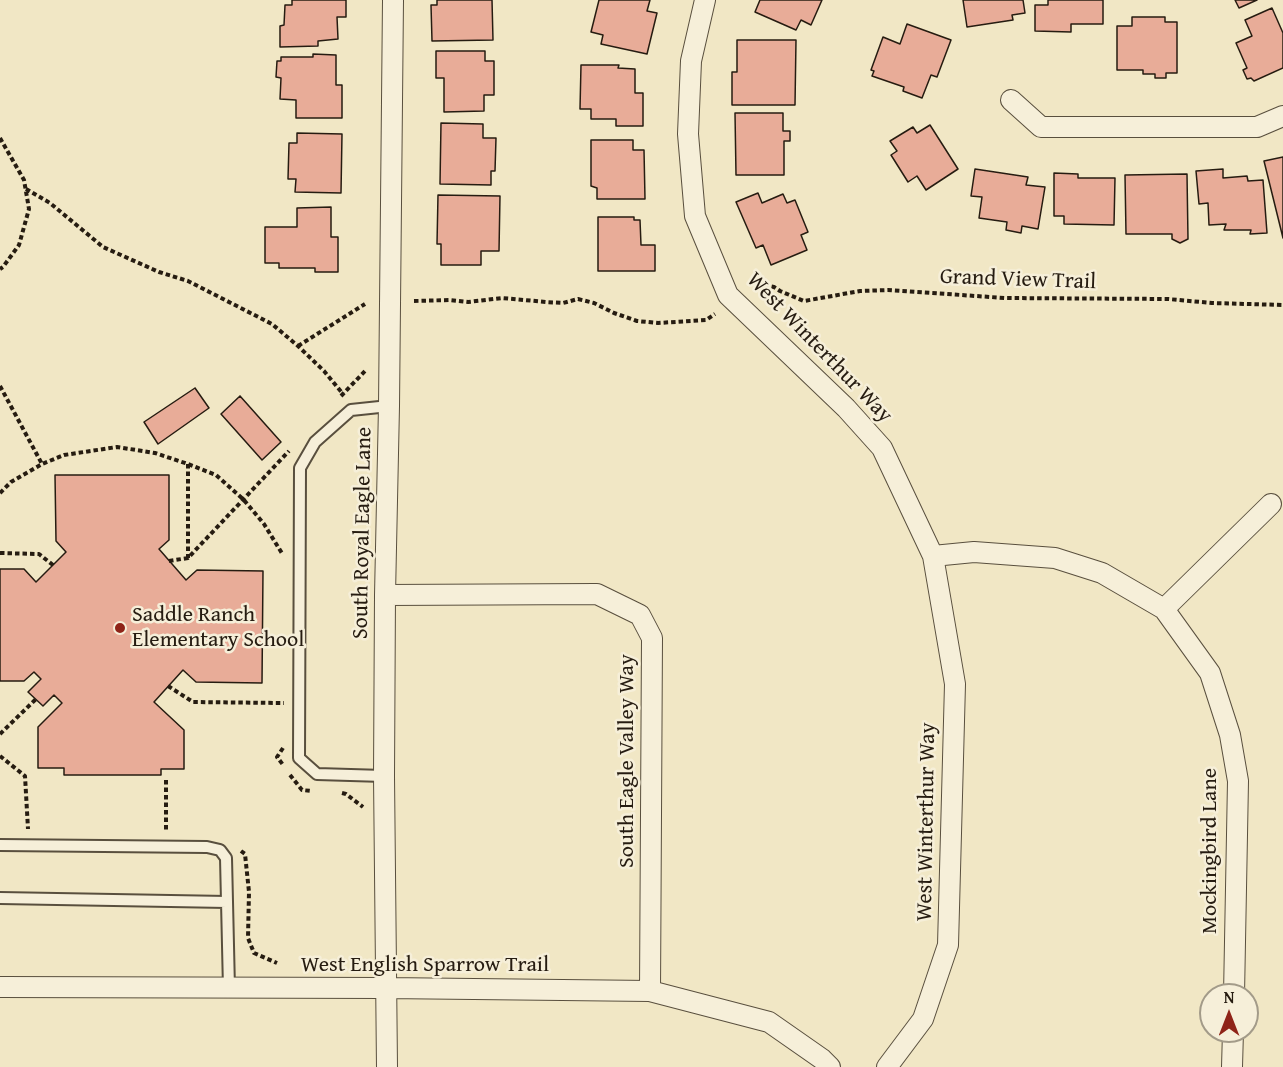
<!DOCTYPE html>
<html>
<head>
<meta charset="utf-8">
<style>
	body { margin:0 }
	#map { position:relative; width:1283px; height:1067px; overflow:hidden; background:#f1e7c5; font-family:"Gentium Book Plus",serif }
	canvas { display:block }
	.north { position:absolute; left:1199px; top:983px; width:60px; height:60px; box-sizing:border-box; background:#f6efd9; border:2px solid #a39b89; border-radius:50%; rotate:0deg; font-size:16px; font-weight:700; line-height:24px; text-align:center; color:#261c11 }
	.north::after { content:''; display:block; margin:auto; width:21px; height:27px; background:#8f2418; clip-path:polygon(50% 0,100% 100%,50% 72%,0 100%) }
</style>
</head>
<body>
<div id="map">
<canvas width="1283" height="1067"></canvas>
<div class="north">N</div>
</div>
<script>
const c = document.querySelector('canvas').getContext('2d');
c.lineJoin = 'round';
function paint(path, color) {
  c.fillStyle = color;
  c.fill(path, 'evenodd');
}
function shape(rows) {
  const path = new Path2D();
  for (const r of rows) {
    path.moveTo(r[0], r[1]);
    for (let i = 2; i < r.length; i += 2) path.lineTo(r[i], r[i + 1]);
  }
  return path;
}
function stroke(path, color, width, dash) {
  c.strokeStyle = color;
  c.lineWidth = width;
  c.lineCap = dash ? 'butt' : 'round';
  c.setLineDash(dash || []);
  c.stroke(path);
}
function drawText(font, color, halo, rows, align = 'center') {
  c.font = font + ' "Gentium Book Plus",serif';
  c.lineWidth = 5;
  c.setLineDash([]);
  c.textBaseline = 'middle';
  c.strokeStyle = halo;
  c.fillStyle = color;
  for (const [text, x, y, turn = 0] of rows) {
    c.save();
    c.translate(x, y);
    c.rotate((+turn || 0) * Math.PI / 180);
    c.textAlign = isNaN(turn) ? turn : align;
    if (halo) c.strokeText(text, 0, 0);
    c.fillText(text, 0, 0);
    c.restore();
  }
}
const building = shape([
	[292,0,346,0,346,17,337,17,338,39,318,41,318,46,280,47,280,26,284,25,285,5,292,5,292,0],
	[437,0,492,0,493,40,432,41,431,5,437,5,437,0],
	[599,0,650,0,647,11,657,13,647,54,601,44,603,35,591,32,599,0],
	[760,0,822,0,811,25,801,20,796,30,755,12,760,0],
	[963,0,1023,0,1025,13,1012,15,1013,20,967,27,963,0],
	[1048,0,1103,0,1103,24,1071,24,1071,32,1035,31,1035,5,1048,5,1048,0],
	[1235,0,1257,0,1239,8,1235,0],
	[1272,8,1283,33,1283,68,1254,81,1251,78,1247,79,1243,70,1247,68,1236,43,1252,36,1245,20,1272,8],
	[1132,17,1165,17,1165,22,1177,22,1177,73,1166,73,1166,78,1155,78,1155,74,1143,74,1143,70,1117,70,1117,26,1132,26,1132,17],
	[907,24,951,40,937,77,931,75,922,98,903,91,904,87,872,76,874,71,871,70,883,37,900,44,907,24],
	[737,40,796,40,795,105,732,105,732,72,737,72,737,40],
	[436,51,485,51,485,61,494,61,494,95,484,95,484,111,444,112,444,78,436,78,436,51],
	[313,54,336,55,336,85,342,85,342,118,296,118,296,100,280,99,281,78,276,77,277,61,281,61,281,57,313,57,313,54],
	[581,65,619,65,618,68,635,69,635,93,643,93,643,126,616,126,616,119,591,119,591,109,580,109,581,65],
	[735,113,783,113,783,131,790,131,790,141,784,141,784,175,736,175,735,113],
	[441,123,483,124,483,138,496,138,495,171,491,171,491,185,440,184,441,123],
	[930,125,958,169,926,190,917,176,908,182,891,155,897,151,890,141,913,127,917,133,930,125],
	[297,133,342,134,341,193,295,192,296,179,288,179,289,143,297,143,297,133],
	[591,140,633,140,633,150,644,150,645,199,597,199,597,188,591,186,591,140],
	[1283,157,1283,238,1264,161,1283,157],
	[975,169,1028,177,1026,185,1045,187,1038,229,1022,226,1021,233,1006,230,1007,222,979,218,982,197,971,196,975,169],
	[1223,169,1223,178,1247,176,1248,181,1263,180,1267,233,1250,234,1251,230,1224,230,1226,224,1209,225,1208,203,1199,204,1196,171,1223,169],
	[1054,173,1078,174,1078,178,1115,178,1114,225,1064,224,1064,216,1054,216,1054,173],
	[1187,174,1188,239,1180,243,1172,239,1172,234,1126,234,1125,175,1187,174],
	[758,193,762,203,783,194,787,203,795,200,808,232,801,235,807,250,771,265,763,245,756,248,736,202,758,193],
	[438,195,500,196,499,251,481,251,481,265,441,265,441,244,437,244,438,195],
	[331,207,331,237,338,237,338,272,315,272,315,268,279,268,279,263,265,263,265,227,297,227,297,208,331,207],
	[598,217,634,217,634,220,640,220,641,245,655,245,655,271,598,271,598,217],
	[195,388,209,408,158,444,144,422,195,388],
	[240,396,281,442,262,460,221,414,240,396],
	[55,475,169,475,169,540,159,549,186,580,197,570,263,571,262,683,196,682,183,670,154,702,184,730,184,769,161,769,161,775,64,775,64,768,38,768,38,727,62,703,54,695,43,706,28,692,41,679,34,672,24,681,0,681,0,569,24,569,36,582,66,552,56,541,55,475]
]);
paint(building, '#e8ac98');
stroke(building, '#261c11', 1.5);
const service = shape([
	[384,776,317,774,299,758,300,468,315,442,351,410,389,406],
	[0,845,207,847,220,850,226,858,229,989],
	[0,898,227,902]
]);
const minor = shape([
	[705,0,691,61,688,134,695,216,728,295,846,408,882,448,933,556,955,684,948,945,923,1019,887,1067],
	[1011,100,1041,127,1257,127,1283,116],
	[933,556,974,552,1055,558,1102,573,1164,609,1210,673,1230,735,1238,781,1234,995],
	[385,595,597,594,640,615,652,638,650,991],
	[1164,609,1271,504],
	[0,987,386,988,650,991,769,1022,822,1059,830,1067],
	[387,1067,384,776,385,595,389,406,393,0],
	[1232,1067,1233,1031]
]);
stroke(service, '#594f3e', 14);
stroke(minor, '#594f3e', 22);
stroke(shape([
	[0,138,24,180,29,209,19,245,3,267,0,269],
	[26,189,50,203,103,247,159,272,188,281,272,324,298,346,324,371,343,394],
	[757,285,760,284,774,287,780,291,804,301,860,291,888,290,1005,298,1168,299,1212,303,1283,305],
	[414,301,450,300,468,302,502,298,546,302,563,303,578,299,594,303,614,313,637,321,658,323,706,320,715,314],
	[298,346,365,304],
	[0,386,42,464],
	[341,396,366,370],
	[188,464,188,558],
	[0,493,11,482,42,464,64,455,117,447,155,453,188,464,216,475,243,499,264,524,283,555],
	[0,553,39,554,53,565],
	[169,561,188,558,289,451],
	[168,686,193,702,284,703],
	[0,734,36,699],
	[283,748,277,757,284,766],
	[0,756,25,776,28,829],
	[290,775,302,790,311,791],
	[166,780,166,831],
	[342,793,346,794,363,807],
	[241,851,245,854,249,892,248,938,254,953,277,963]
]), '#261c11', 4, [4.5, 3]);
stroke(service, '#f6efd9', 10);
stroke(minor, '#f6efd9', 20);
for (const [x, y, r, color] of [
	[120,628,6,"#8f2418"]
]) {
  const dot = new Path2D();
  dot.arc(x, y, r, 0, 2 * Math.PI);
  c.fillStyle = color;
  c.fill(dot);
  stroke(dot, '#f6efd9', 2);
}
drawText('22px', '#261c11', '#f6efd9', [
	["Grand View Trail",1018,280,2],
	["West Winterthur Way",819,348,46],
	["South Royal Eagle Lane",363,533,-89],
	["South Eagle Valley Way",627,761,-90],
	["West Winterthur Way",927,822,-89],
	["Mockingbird Lane",1210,851,-90],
	["West English Sparrow Trail",425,965]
]);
drawText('22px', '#261c11', '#f6efd9', [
	["Saddle Ranch",132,615],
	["Elementary School",132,640]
], 'left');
</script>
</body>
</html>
